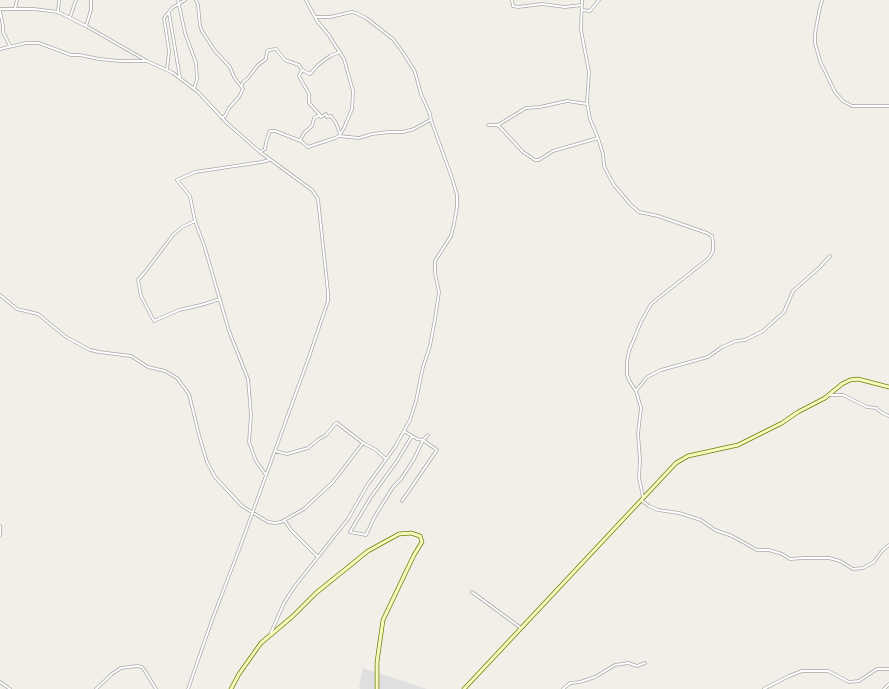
<!DOCTYPE html>
<html>
<head>
<meta charset="utf-8">
<style>
	body { margin:0 }
	canvas { display:block; background:#f2efe9 }
</style>
</head>
<body>
<canvas width="889" height="689"></canvas>
<script>
const c = document.querySelector('canvas').getContext('2d');
c.lineJoin = 'round';
function paint(path, color) {
  c.fillStyle = color;
  c.fill(path, 'evenodd');
}
function shape(rows) {
  const path = new Path2D();
  for (const r of rows) {
    path.moveTo(r[0], r[1]);
    for (let i = 2; i < r.length; i += 2) path.lineTo(r[i], r[i + 1]);
  }
  return path;
}
function stroke(path, color, width, dash) {
  c.strokeStyle = color;
  c.lineWidth = width;
  c.lineCap = dash ? 'butt' : 'round';
  c.setLineDash(dash || []);
  c.stroke(path);
}
paint(shape([
	[363,668,427,689,360,689,359,686]
]), '#e0dfdf');
const minor = shape([
	[178,0,185,33,196,63,197,79,194,89],
	[196,0,198,5,200,26,202,31,215,51,230,67,234,77,243,89,239,97,229,108,225,116,222,118],
	[512,0,513,6,518,7,542,4,565,7,582,5],
	[582,0,581,30,589,72,587,102,590,119,598,138,603,154,604,166,609,176,614,185,630,204,639,212,658,216,707,233,712,236,713,242,713,251,709,258,651,304,641,322,629,351,627,362,627,375,630,382,636,391,641,408,638,434,640,460,639,478,643,497],
	[822,0,819,12,815,34,815,43,820,61,835,92,843,101,852,106,889,106],
	[0,9,34,9,58,12,86,26,147,61,173,73,198,92,228,124,260,152,312,190,318,199,328,292,328,301,309,357,240,547,211,623,188,689],
	[15,9,17,0],
	[582,10,590,11,599,0],
	[0,11,3,26,3,32,10,46],
	[58,12,59,0],
	[169,13,180,78],
	[70,17,76,0],
	[86,26,91,10,91,0],
	[0,49,26,43,39,43,71,55,80,55,99,59,120,61,147,61],
	[167,70,169,51,164,18,172,8,185,0],
	[242,85,243,82,248,78,258,65,266,59,267,51,269,50,276,49,285,60,299,65,302,70,310,74,318,65,330,56,340,52],
	[320,115,321,117,326,114,327,117,331,116,336,123,340,134],
	[488,125,498,125,523,152,535,160,539,160,553,151,598,138],
	[498,125,526,108,540,107,567,101,587,104],
	[339,136,359,138,372,134,389,132,403,132,414,129,430,120],
	[300,140,305,132,312,126,314,118,320,115,309,103,309,94,299,76,302,70],
	[260,152,265,149,266,142,270,131,275,131,301,141,308,147,335,138,339,136,344,128,352,109,353,91,344,59,328,34,317,21,306,0],
	[195,221,182,227,173,235,145,272,138,280,141,296,154,321,179,310,201,305,220,299],
	[0,295,17,309,38,314,66,337,90,350,99,352,131,356,148,367,165,371,177,378,189,394,199,435,207,462,215,477,242,506,268,522,275,523,281,522,304,509,333,482,363,443],
	[636,391,647,377,661,370,708,357,722,347,736,341,745,340,763,331,784,312,793,291,819,268,830,256],
	[830,395,843,395,867,407,876,408,882,413,889,416],
	[412,436,397,461,371,497,350,532,366,535,375,516,393,487,401,479,414,459,423,440,428,435],
	[275,451,287,454,308,448,319,439,326,435,335,424,337,423,363,443,376,450,386,459],
	[266,475,256,461,249,442,251,415,248,379,229,331,204,245,195,221,190,196,177,180,195,172,262,162,269,160],
	[641,500,649,506,658,510,679,513,701,520,715,530,732,536,757,550,769,550,782,554,790,559,804,558,829,558,840,561,853,569,863,568,874,562,882,551,889,545],
	[402,501,437,450,423,440,417,439,404,431],
	[285,521,291,530,318,557],
	[0,526,0,535],
	[472,592,521,628],
	[270,635,284,603,295,586,348,519,368,484,395,447,410,420,416,401,423,367,430,346,435,319,439,292,435,273,435,261,451,236,454,224,457,207,457,195,452,178,431,120,430,114,421,94,415,72,404,54,393,39,366,18,356,13,352,12,330,17,315,17],
	[0,682,10,689],
	[96,689,112,674,121,668,137,666,142,667,145,671,156,689],
	[563,689,570,683,580,682,595,677,615,665,628,663,637,666,645,663],
	[764,689,789,676,802,671,828,671,849,682,859,681,877,669,889,669],
	[884,689,889,684]
]);
const secondary = shape([
	[231,689,239,674,261,643,293,616,316,593,368,551,399,534,411,533,420,536,422,542,414,555,383,620,377,662,377,689],
	[464,689,676,463,688,456,738,445,782,423,798,412,825,398,842,384,850,380,858,379,889,387]
]);
stroke(minor, '#a9a9a9', 3.5);
stroke(secondary, '#707d05', 4.5);
stroke(minor, '#fff', 2);
stroke(secondary, '#f7fabf', 3);
</script>
</body>
</html>
